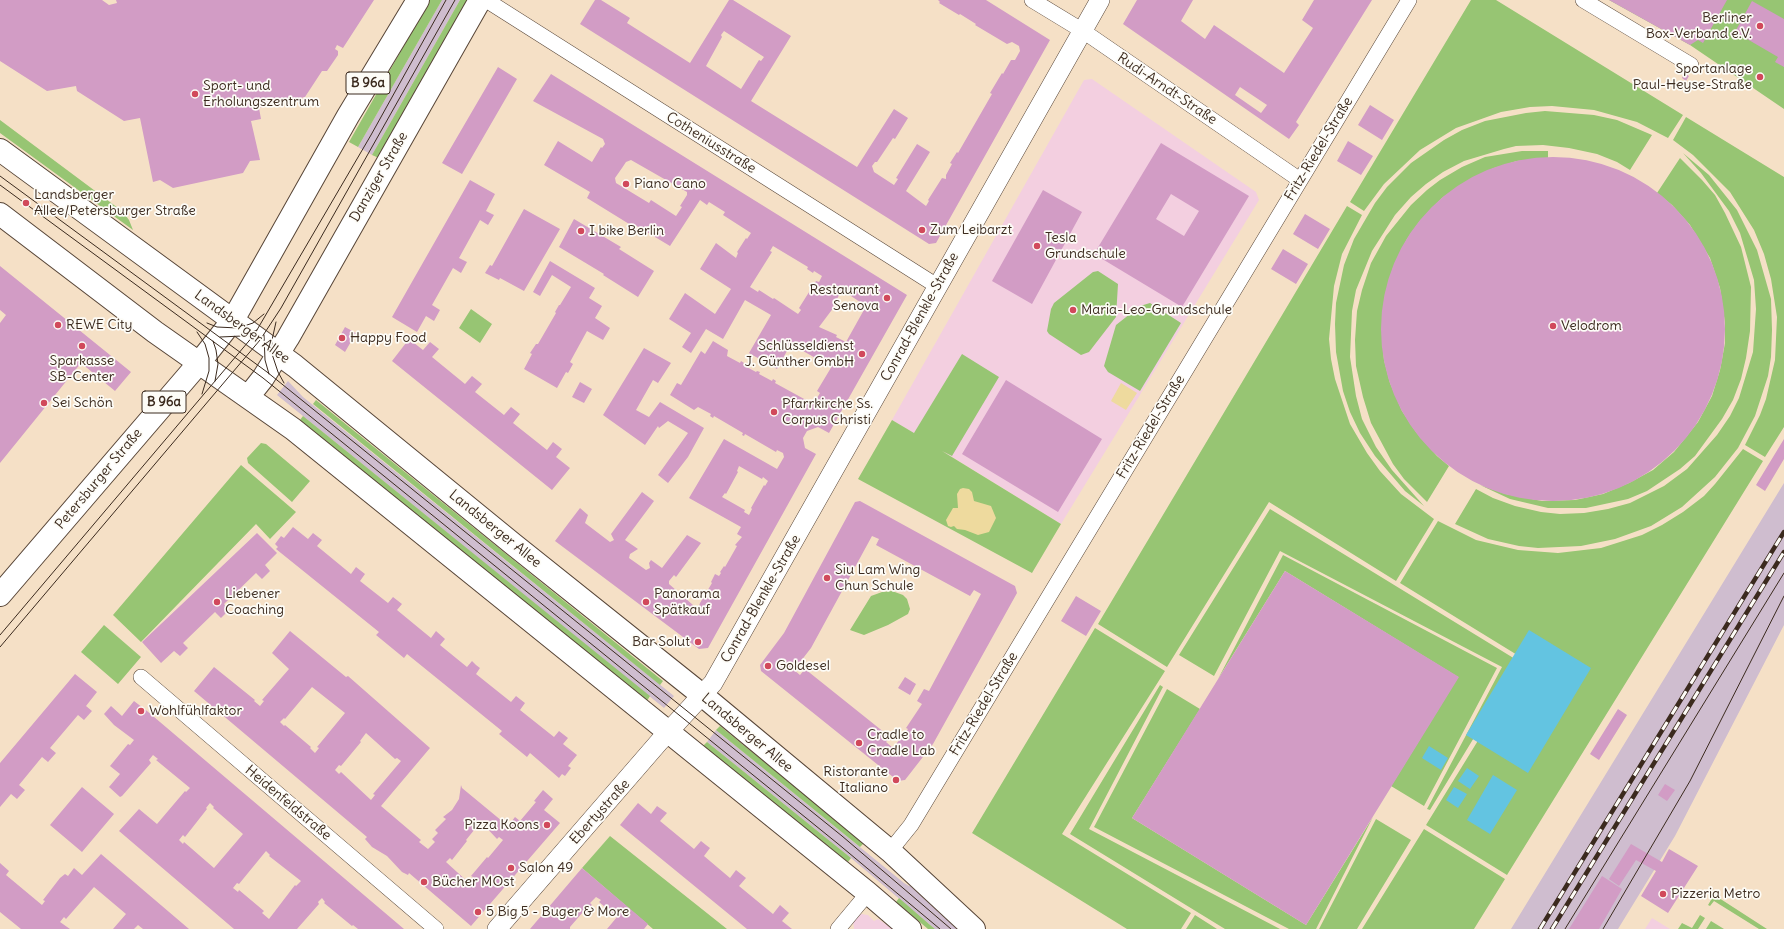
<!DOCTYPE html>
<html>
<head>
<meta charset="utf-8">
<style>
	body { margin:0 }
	canvas { display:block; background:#f5e0c6 }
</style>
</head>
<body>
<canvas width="1784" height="929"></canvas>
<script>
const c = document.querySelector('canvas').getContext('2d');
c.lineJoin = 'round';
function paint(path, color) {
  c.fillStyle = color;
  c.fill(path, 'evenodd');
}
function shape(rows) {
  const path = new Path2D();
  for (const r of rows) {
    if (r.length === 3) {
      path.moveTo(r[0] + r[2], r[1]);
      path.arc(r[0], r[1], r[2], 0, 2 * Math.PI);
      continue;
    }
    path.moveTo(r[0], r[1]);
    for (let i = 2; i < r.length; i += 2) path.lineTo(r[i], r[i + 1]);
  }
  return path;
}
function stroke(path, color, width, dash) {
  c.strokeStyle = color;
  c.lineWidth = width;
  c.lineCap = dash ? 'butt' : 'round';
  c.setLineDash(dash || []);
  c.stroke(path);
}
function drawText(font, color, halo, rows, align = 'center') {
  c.font = font + ' Delius,sans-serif';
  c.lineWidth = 3.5;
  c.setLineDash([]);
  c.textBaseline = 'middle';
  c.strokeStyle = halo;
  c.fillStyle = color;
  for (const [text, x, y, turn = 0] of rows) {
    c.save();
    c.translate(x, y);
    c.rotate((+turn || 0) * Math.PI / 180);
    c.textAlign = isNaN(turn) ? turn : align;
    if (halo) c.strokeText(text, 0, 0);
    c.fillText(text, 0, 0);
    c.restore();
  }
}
paint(shape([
	[1092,79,1256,192,1259,200,1061,524,892,420,1084,80],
	[861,914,868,915,874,921,878,919,893,929,854,929,853,921],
	[1652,918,1670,929,1645,929]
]), '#f3cfe0');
paint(shape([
	[442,0,460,0,372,155,358,147],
	[288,381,303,397,674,696,664,708,277,395],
	[1784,483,1784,625,1675,836,1618,929,1511,929],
	[716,730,904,883,909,886,911,884,958,929,935,929,851,858,707,742]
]), '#cfbdcf');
paint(shape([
	[430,0,442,0,358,147,349,142],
	[460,0,471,0,381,159,372,155],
	[1471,0,1496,0,1683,115,1668,138,1637,122,1594,110,1552,106,1530,107,1501,112,1456,128,1420,150,1384,184,1364,211,1350,202],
	[1609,0,1784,0,1784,109,1690,45],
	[1545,111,1594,115,1617,120,1652,135,1630,170,1617,162,1597,154,1569,148,1543,145,1516,146,1504,149,1464,161,1443,172,1426,184,1411,197,1395,215,1372,251,1356,290,1352,311,1350,357,1356,396,1362,419,1376,447,1392,470,1424,506,1405,491,1375,456,1360,433,1350,412,1343,391,1336,352,1335,324,1336,303,1344,265,1354,239,1375,203,1387,187,1411,163,1444,140,1462,130,1485,121,1526,113],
	[1686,117,1784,177,1784,427,1765,457,1745,445,1760,415,1766,399,1775,360,1777,317,1771,279,1764,254,1754,230,1730,192,1693,155,1673,140],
	[0,120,122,211,129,220,133,230,0,133],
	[1522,151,1548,151,1548,158,1517,161,1494,168,1464,183,1442,198,1420,221,1407,239,1393,268,1386,291,1383,310,1382,337,1384,360,1390,383,1402,411,1416,432,1437,456,1449,466,1427,502,1404,479,1393,464,1371,423,1363,397,1356,366,1355,340,1357,311,1362,290,1371,263,1386,236,1411,205,1427,190,1440,180,1462,167,1485,157],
	[1683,153,1709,175,1737,210,1757,250,1771,299,1772,330,1771,357,1768,376,1755,416,1738,448,1715,477,1682,507,1651,526,1615,539,1581,546,1538,548,1519,546,1488,539,1455,524,1476,489,1493,498,1515,506,1541,512,1560,514,1584,513,1608,509,1630,503,1664,486,1687,469,1717,435,1730,416,1739,398,1753,352,1756,309,1754,280,1740,233,1729,211,1701,173],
	[1680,158,1702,180,1715,195,1725,213,1741,247,1751,287,1750,331,1746,358,1741,379,1733,400,1722,419,1695,456,1680,469,1647,491,1628,499,1586,508,1548,508,1510,499,1480,485,1506,494,1542,501,1575,500,1603,494,1629,483,1653,470,1674,452,1698,422,1712,396,1720,370,1725,343,1725,323,1720,288,1710,258,1690,225,1672,205,1657,193],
	[1347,206,1362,215,1342,254,1334,286,1329,339,1331,359,1335,379,1350,424,1367,453,1380,471,1401,494,1434,519,1396,581,1269,502,1167,667,1098,624],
	[1098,271,1118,284,1116,317,1089,352,1081,355,1049,334,1047,331,1051,309,1054,303,1093,272],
	[1150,303,1181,323,1140,391,1108,372,1104,366,1116,325,1140,306],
	[471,309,492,324,480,343,459,328],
	[962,354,999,377,952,456,942,451,1061,524,1032,573,858,479,892,420,914,433],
	[316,400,663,681,660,685,313,404],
	[303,416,650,696,647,701,300,420],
	[261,443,266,444,310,481,292,502,248,463,247,458],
	[1743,449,1763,461,1507,875,1426,825,1527,661,1400,583,1438,521,1476,540,1518,550,1558,553,1601,548,1642,535,1662,525,1683,512,1704,496,1715,484],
	[241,465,296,512,270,539,256,524,141,642,113,615],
	[1270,509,1520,662,1430,810,1427,809,1502,667,1280,551,1214,676,1179,655],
	[1283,555,1497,668,1424,806,1391,786,1458,677,1285,571,1218,679],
	[892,591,903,595,907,599,910,609,908,614,888,625,864,635,850,630,871,596,882,592],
	[104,625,141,657,118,684,81,652],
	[1095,628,1165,671,1062,834,1191,913,1181,929,1127,929,972,833],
	[1160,685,1163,687,1089,829,1280,929,1225,929,1070,834],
	[1167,689,1200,709,1132,818,1306,925,1373,817,1316,929,1289,929,1094,827],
	[720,726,864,843,860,847,716,730],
	[707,742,851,858,848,862,703,746],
	[1376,819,1411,840,1357,929,1319,929],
	[1424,829,1505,879,1474,929,1362,929],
	[610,836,727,929,653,929,582,868],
	[1714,895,1719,898,1767,929,1759,929,1714,901,1710,906,1708,905],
	[899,898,929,924,935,929,928,929,896,902],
	[1195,915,1217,929,1186,929],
	[1700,915,1705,918,1698,929,1678,929,1682,923,1692,928],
	[1711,921,1724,929,1706,929]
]), '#97c573');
paint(shape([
	[1121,383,1137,393,1126,410,1111,401],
	[963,488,969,489,972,492,974,501,991,506,996,518,989,532,978,535,965,530,957,529,954,526,951,527,948,526,946,520,953,508,958,508,957,494,960,489]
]), '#eeda9e');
paint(shape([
	[1529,630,1591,668,1528,773,1466,735],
	[1429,746,1448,758,1441,770,1422,758],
	[1467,768,1479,776,1470,789,1458,781],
	[1493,775,1517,790,1490,834,1467,820],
	[1454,787,1467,794,1458,808,1446,800]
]), '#63c4e1');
paint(shape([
	[0,0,102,0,109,5,117,3,116,0,374,0,343,48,337,45,335,49,338,51,338,55,327,71,322,71,305,97,259,108,261,119,251,121,260,160,250,161,243,173,173,188,160,180,153,182,140,118,124,121,77,91,76,86,47,91,0,61],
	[595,0,601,0,630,18,627,23,690,63,729,0,733,0,791,36,751,101,857,167,894,109,908,118,895,139,893,138,877,162,875,162,872,166,874,172,894,185,898,179,896,178,917,144,930,152,906,191,926,206,929,201,928,200,942,178,946,179,946,175,952,164,950,163,957,152,958,153,992,94,990,93,1002,73,1003,74,1011,60,1015,60,1020,51,1019,46,1012,42,1007,44,975,25,976,24,960,14,959,15,939,3,940,2,938,0,986,0,1050,40,936,243,929,244,580,24],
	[724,31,764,57,761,61,759,60,741,89,706,66,722,37,721,35],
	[1137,0,1193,0,1181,21,1205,39,1214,25,1284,73,1313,28,1302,20,1314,0,1372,0,1296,122,1299,125,1289,139,1123,24],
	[1240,87,1267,105,1261,113,1235,95],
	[1609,0,1727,0,1703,43,1698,40,1690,45],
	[1752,1,1784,19,1784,67,1775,62,1778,57,1735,32],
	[498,67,517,79,462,174,442,163],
	[1684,73,1689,76,1686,81,1682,78],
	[551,74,907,295,829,433,818,427,807,431,803,438,805,448,816,454,708,648,699,649,555,541,580,508,588,515,585,523,610,542,614,540,611,534,642,492,654,501,625,540,638,549,630,554,629,558,646,570,650,568,649,563,651,560,662,568,687,535,701,543,676,577,674,575,669,581,669,584,693,605,692,609,698,609,700,603,712,583,711,582,715,574,719,576,721,573,720,572,724,566,725,567,737,546,735,545,742,537,737,534,741,527,689,498,724,439,777,469,784,457,783,453,777,450,776,452,745,434,744,436,742,435,743,433,714,416,713,418,710,416,711,414,698,407,694,410,670,395,677,383,681,385,701,351,705,354,713,341,728,350,727,356,740,363,741,361,744,363,743,365,756,372,757,371,760,372,759,374,772,381,773,379,776,381,775,383,806,400,805,402,811,405,814,403,820,393,817,391,832,366,827,363,826,364,796,347,797,345,792,342,777,369,749,353,771,315,745,300,723,339,706,329,691,353,682,347,691,333,669,319,685,293,715,314,731,289,700,269,716,243,736,258,738,253,737,252,746,238,747,239,751,233,723,215,725,212,709,202,707,205,700,200,670,246,635,225,634,227,587,198,590,192,544,165,558,141,592,162,601,147,602,148,605,144,603,139,533,101],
	[631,160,687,192,687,195,680,206,682,207,676,216,651,200,649,203,616,183,615,178,622,168,626,162],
	[773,246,808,267,807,269,813,273,814,271,822,276,819,282,816,281,799,308,801,310,798,314,774,298,773,299,759,290,758,292,750,287,772,252,770,251],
	[842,290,863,304,865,308,846,342,836,337,837,335,819,327,834,307,833,306],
	[739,466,762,479,763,477,768,481,765,486,764,485,751,508,752,509,749,515,744,512,745,510,722,497,725,493,726,494,738,472,737,471],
	[1370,105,1394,120,1382,140,1358,125],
	[1348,141,1373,156,1361,175,1337,161],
	[1161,143,1249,196,1182,307,1094,254],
	[1171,194,1199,211,1184,236,1156,219],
	[1553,329,172],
	[470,180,495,194,486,211,494,215,488,225,480,220,459,258,467,262,461,273,453,268,432,305,440,310,434,321,426,316,417,332,392,317],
	[1043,190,1082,212,1032,304,992,281],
	[524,209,560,229,524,291,500,278,499,280,485,273,490,265,492,266],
	[1305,214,1330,229,1318,249,1293,234],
	[574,219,621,247,619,249,654,271,638,297,603,275,604,274,559,247],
	[1283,249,1308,264,1296,284,1271,269],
	[550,261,595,288,589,298,602,306,595,318,610,328,603,340,587,331,570,362,573,364,568,373,566,372,557,388,524,369,532,354,530,353,536,344,538,344,556,313,555,312,559,305,560,305,571,287,552,275,540,296,533,292],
	[0,266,131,372,115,391,81,363,0,463,0,323,6,315,0,310],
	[345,327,356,333,345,352,335,345],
	[409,339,423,350,430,342,439,349,432,357,465,384,472,376,482,384,475,392,504,415,511,407,520,414,513,423,547,450,553,442,562,449,556,457,570,468,552,490,392,361],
	[644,348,671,363,658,383,653,380,636,410,649,417,660,402,704,428,688,457,668,483,658,475,688,433,668,421,659,428,658,426,645,445,603,415],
	[1006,380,1102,439,1058,512,962,454],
	[580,382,592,389,584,403,572,397],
	[1784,439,1784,459,1765,491,1756,485],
	[860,501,1015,586,1017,593,933,744,905,780,898,781,761,671,760,665,784,633,855,502],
	[872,536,879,539,876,545,970,596,974,590,981,594,929,691,924,689,917,701,922,704,906,728,908,729,893,748,886,742,890,737,805,669,800,675,794,670,811,648],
	[293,527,308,539,313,533,322,540,317,546,351,574,356,567,365,574,360,581,388,603,393,597,402,604,397,610,431,638,436,631,445,639,440,645,467,667,472,661,476,665,480,668,476,674,511,702,516,696,525,703,520,710,554,737,559,731,568,738,563,744,577,755,568,766,571,768,565,776,562,774,559,778,530,753,527,757,499,734,502,731,407,654,404,658,376,635,379,632,276,549,278,547,275,544,281,536,284,538],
	[257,533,277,553,265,565,270,571,262,579,256,573,224,604,229,610,221,618,215,612,183,643,188,648,180,656,174,651,161,663,142,642],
	[1285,571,1459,677,1306,925,1132,818],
	[1076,596,1101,611,1086,636,1061,621],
	[290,631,346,677,348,676,430,748,381,806,421,840,419,842,428,849,435,842,432,839,438,833,435,830,446,819,443,817,452,810,459,799,461,785,462,788,508,826,515,817,520,821,536,802,534,801,543,790,553,799,544,810,560,823,471,926,409,873,408,875,402,872,387,856,372,847,365,839,367,837,194,691,214,667,255,700,254,701,260,706,264,701,262,700,289,669,272,653],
	[312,687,345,713,317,747,319,748,315,753,310,748,311,747,285,725,284,726,280,722,284,718,285,719],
	[366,733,395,759,397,758,401,761,373,794,375,795,371,800,341,772,339,774,335,770,339,765,341,766,361,742,360,741],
	[482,823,497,839,499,837,503,840,488,858,487,857,471,876,473,877,468,882,446,862,450,858,452,860,467,841,466,840,479,824],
	[75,674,97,692,86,706,92,711,84,720,78,715,50,748,56,753,48,762,42,757,19,785,25,790,17,799,11,794,0,807,0,763],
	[905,677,916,684,910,695,898,688],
	[134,701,147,711,404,929,358,929,353,925,352,926,324,903,325,902,322,898,318,902,319,904,297,929,234,929,119,831,139,809,157,824,185,791,186,792,190,788,156,760,158,759,153,755,149,760,151,763,122,796,120,797,109,787,120,774,110,766,128,744,130,745,134,740,114,725,104,714,111,706,122,716],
	[210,803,214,807,213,808,243,834,214,868,184,842,183,844,179,840,183,835,185,837,207,809,206,808],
	[266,851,270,855,269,856,301,881,296,886,295,885,269,919,262,913,264,911,239,890,238,892,233,888,237,883,239,884],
	[1618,709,1627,715,1599,760,1590,754],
	[1665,784,1675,790,1667,801,1658,795],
	[82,787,114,814,82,852,50,825],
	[638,803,651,814,657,806,667,813,660,821,694,849,701,841,706,845,710,848,704,856,730,878,736,870,746,878,739,886,773,914,780,905,789,913,782,921,792,929,747,929,620,825],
	[1631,844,1662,862,1669,849,1698,866,1668,913,1641,896,1656,871,1636,860,1619,886,1609,879],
	[101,854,189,929,143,929,138,925,134,929,113,929,126,914,94,887,66,919,64,917,60,922,70,929,21,929,0,912,0,863,9,871,6,875,42,905,45,901,43,900,60,878,65,874,68,876,74,868,82,875],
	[582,868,648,924,644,929,607,929,617,917,599,902,601,900,596,897,590,903,592,905,584,913,583,912,570,927,570,929,530,929],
	[1602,876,1622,889,1599,929,1569,929]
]), '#d29cc5');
const minor = shape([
	[486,0,937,286],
	[1032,0,1083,31,1300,180],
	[1583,0,1691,65],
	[141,677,436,929],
	[890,851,911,825,1409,0],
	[838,929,868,893]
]);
const tertiary = shape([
	[497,929,659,742,713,683,1100,0]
]);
const primary = shape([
	[0,150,295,366,513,544,702,695,890,851,974,929],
	[0,214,155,332,293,429,868,893,910,929],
	[248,397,263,378,288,338,480,0],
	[0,595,199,363,233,320,348,116,418,0]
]);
stroke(minor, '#574537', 16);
stroke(tertiary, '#574537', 20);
stroke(primary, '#574537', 24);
stroke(minor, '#fff', 15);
stroke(tertiary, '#fff', 19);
stroke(primary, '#fff', 22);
stroke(shape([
	[0,176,267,372,842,836,951,929],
	[0,185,263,378,837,843,940,929],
	[276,322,272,340,272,354,278,372,284,383],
	[207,323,217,327,238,328,253,323,264,314],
	[197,332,205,344,209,358,209,371,202,394],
	[264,335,265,360,269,374],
	[220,337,242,336,257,330],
	[213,341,216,350,218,364,215,381],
	[0,635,254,335,371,135,446,0],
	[0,647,260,340,281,308,455,0],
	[1565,929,1784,573],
	[1603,929,1690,781,1784,596]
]), '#3b2a1e', 1);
const rail = shape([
	[1540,929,1784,532],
	[1552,929,1784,552]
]);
stroke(rail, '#3b2a1e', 4.5);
stroke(rail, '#fdfcf7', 3, [9]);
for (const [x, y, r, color] of [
	[1760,26,4,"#d1495b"],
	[1760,77,4,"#d1495b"],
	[195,94,4,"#d1495b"],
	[626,184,4,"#d1495b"],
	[26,203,4,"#d1495b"],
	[922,230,4,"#d1495b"],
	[581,231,4,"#d1495b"],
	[1037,246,4,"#d1495b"],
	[887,298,4,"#d1495b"],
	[1073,310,4,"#d1495b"],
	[58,325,4,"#d1495b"],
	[1553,326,4,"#d1495b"],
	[342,338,4,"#d1495b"],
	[82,346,4,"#d1495b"],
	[862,354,4,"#d1495b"],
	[44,403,4,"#d1495b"],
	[774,412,4,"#d1495b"],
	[827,578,4,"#d1495b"],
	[217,602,4,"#d1495b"],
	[646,602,4,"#d1495b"],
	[698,642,4,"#d1495b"],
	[768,666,4,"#d1495b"],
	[141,711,4,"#d1495b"],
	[859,743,4,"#d1495b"],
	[896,780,4,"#d1495b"],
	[547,825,4,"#d1495b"],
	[511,868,4,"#d1495b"],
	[424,882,4,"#d1495b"],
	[1663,894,4,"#d1495b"],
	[478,912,4,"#d1495b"]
]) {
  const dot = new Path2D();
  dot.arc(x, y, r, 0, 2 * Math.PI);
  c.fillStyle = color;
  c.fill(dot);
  stroke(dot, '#fdfcf7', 1.5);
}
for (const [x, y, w] of [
	[368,83,44],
	[164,402,44]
]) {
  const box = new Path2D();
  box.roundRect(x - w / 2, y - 11, w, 22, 3);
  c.fillStyle = '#fdfcf7';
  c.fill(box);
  stroke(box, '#3b2a1e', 1);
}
drawText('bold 13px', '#3b2a1e', null, [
	["B 96a",368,83],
	["B 96a",164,402]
]);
drawText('14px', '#3b2a1e', '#fdfcf7', [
	["Berliner",1752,18,"right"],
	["Box-Verband e.V.",1752,34,"right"],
	["Sportanlage",1752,69,"right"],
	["Paul-Heyse-Straße",1752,85,"right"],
	["Sport- und",203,86],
	["Erholungszentrum",203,102],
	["Piano Cano",634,184],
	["Landsberger",34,195],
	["Allee/Petersburger Straße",34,211],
	["Zum Leibarzt",930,230],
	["I bike Berlin",589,231],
	["Tesla",1045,238],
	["Grundschule",1045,254],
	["Restaurant",879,290,"right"],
	["Senova",879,306,"right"],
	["Maria-Leo-Grundschule",1081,310],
	["REWE City",66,325],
	["Velodrom",1561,326],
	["Happy Food",350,338],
	["Schlüsseldienst",854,346,"right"],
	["J. Günther GmbH",854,362,"right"],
	["Sparkasse",82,361,"center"],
	["SB-Center",82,377,"center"],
	["Sei Schön",52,403],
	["Pfarrkirche Ss.",782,404],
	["Corpus Christi",782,420],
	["Siu Lam Wing",835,570],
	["Chun Schule",835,586],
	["Liebener",225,594],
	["Coaching",225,610],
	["Panorama",654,594],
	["Spätkauf",654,610],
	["Bar Solut",690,642,"right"],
	["Goldesel",776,666],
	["Wohlfühlfaktor",149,711],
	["Cradle to",867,735],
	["Cradle Lab",867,751],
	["Ristorante",888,772,"right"],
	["Italiano",888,788,"right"],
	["Pizza Koons",539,825,"right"],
	["Salon 49",519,868],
	["Bücher MOst",432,882],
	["Pizzeria Metro",1671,894],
	["5 Big 5 - Buger & More",486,912]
], 'left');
drawText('14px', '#3b2a1e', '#fdfcf7', [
	["Rudi-Arndt-Straße",1167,89,34],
	["Cotheniusstraße",711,143,32],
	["Fritz-Riedel-Straße",1319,149,-59],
	["Danziger Straße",379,177,-60],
	["Conrad-Blenkle-Straße",920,317,-61],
	["Landsberger Allee",242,327,36],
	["Fritz-Riedel-Straße",1151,427,-59],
	["Petersburger Straße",99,479,-50],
	["Landsberger Allee",495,529,39],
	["Conrad-Blenkle-Straße",761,599,-60],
	["Fritz-Riedel-Straße",984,704,-59],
	["Landsberger Allee",747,733,40],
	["Heidenfeldstraße",288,803,40],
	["Ebertystraße",600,812,-48]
]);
</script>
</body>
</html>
